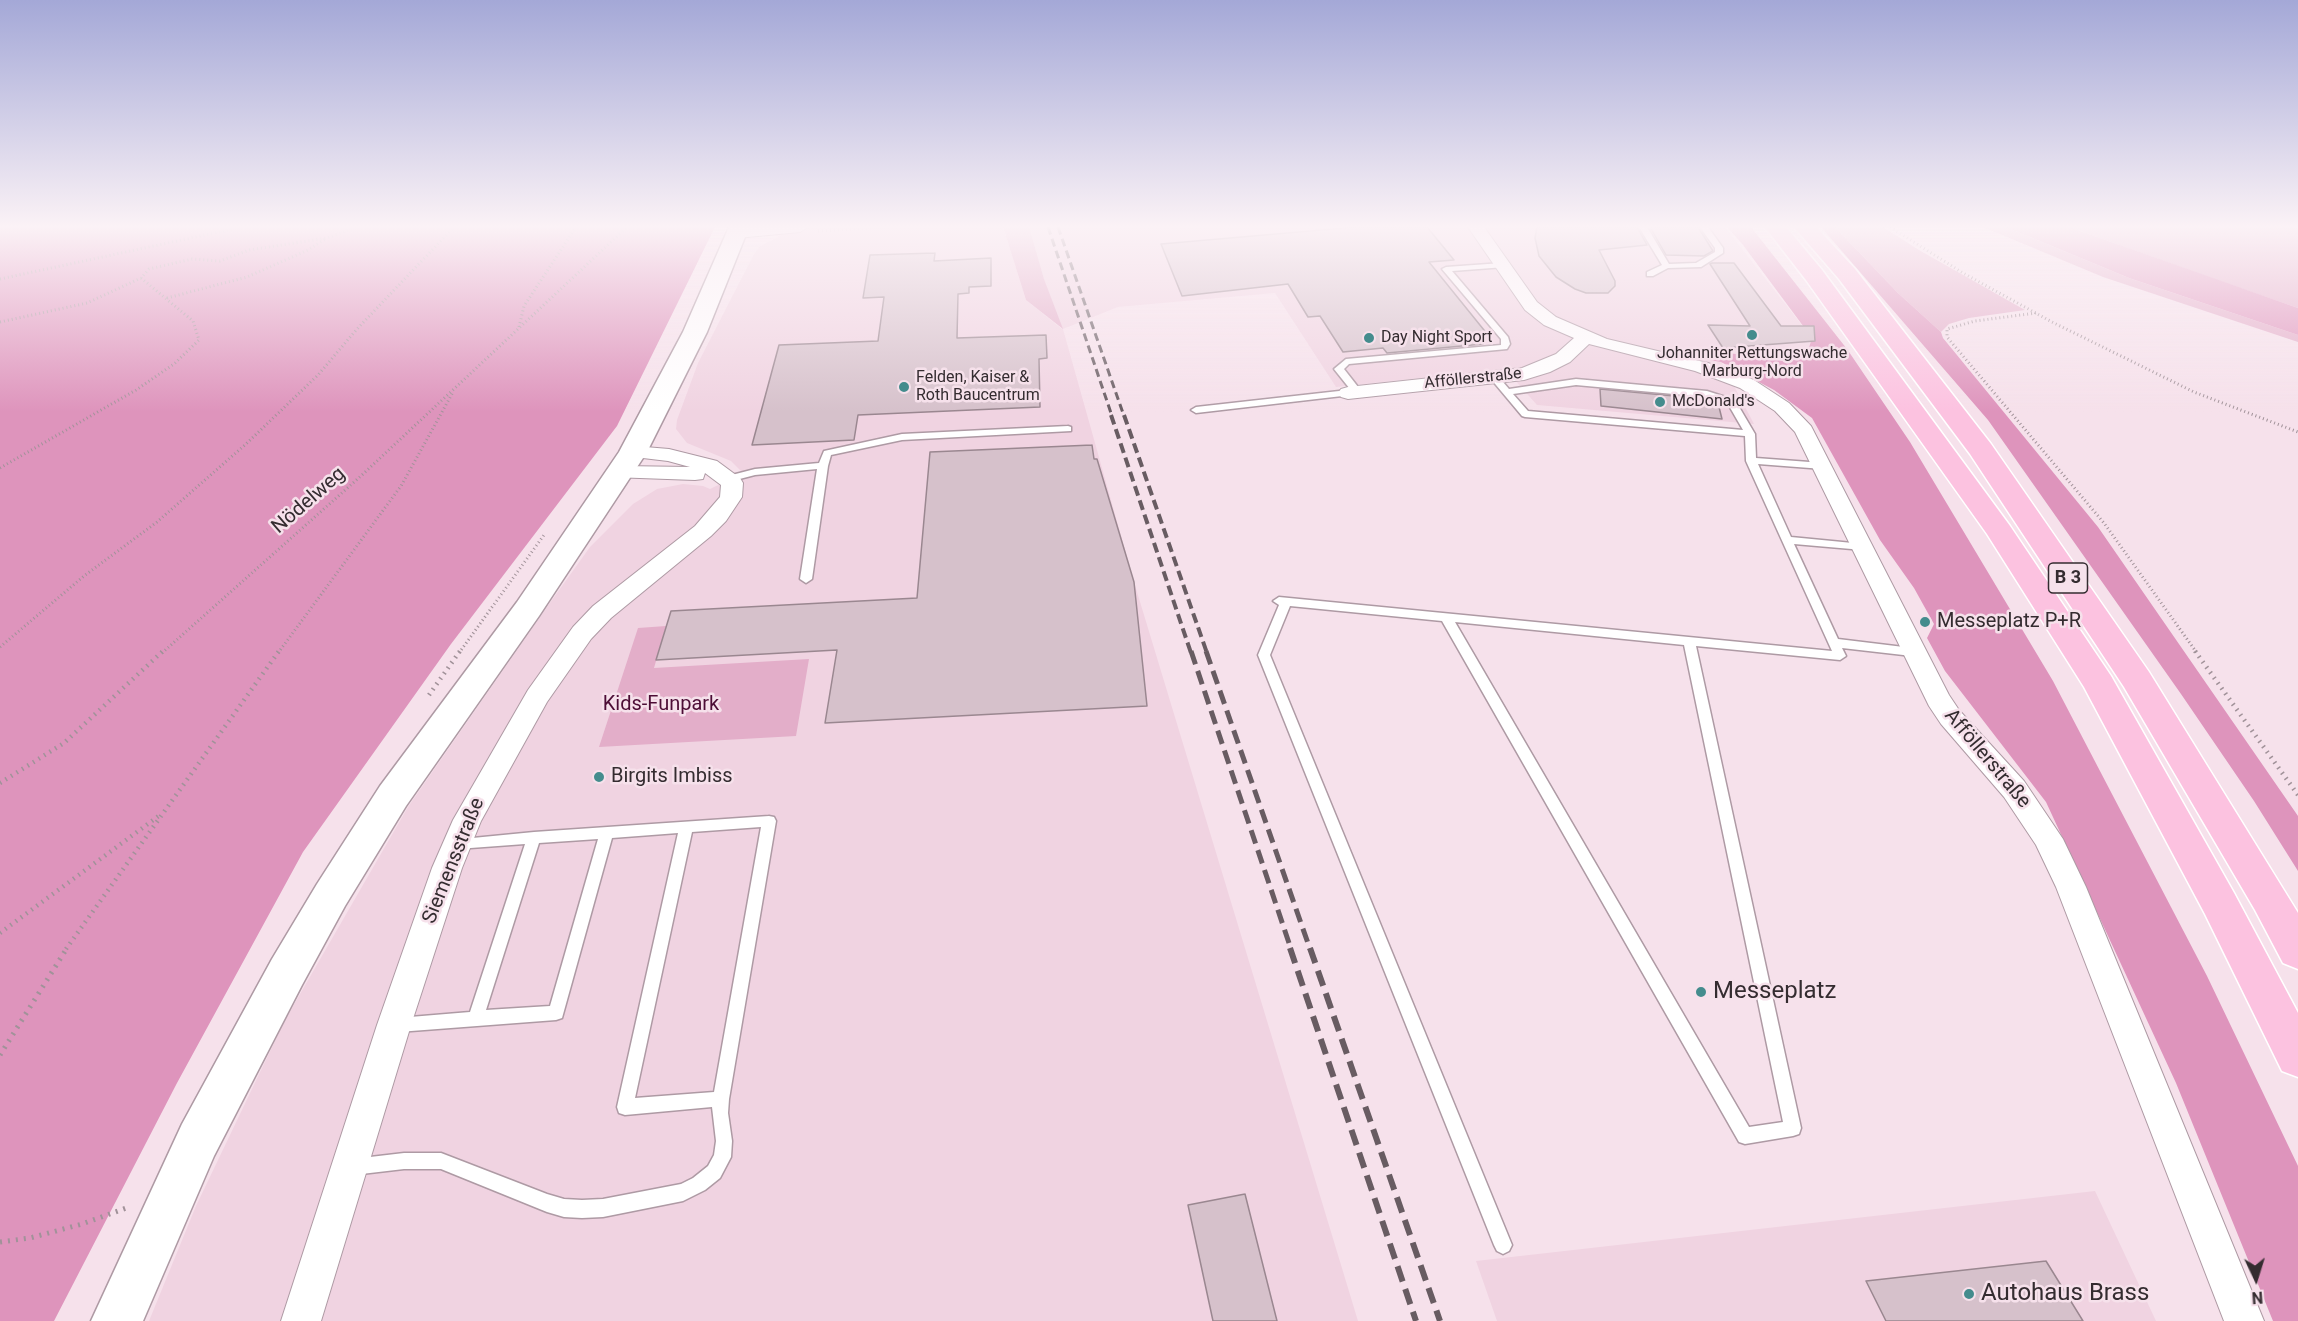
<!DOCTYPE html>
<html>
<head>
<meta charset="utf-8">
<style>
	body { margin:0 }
	#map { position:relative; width:2298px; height:1321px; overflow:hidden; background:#f6e1eb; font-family:Roboto,sans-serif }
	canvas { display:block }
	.north { position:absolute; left:2226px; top:1249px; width:60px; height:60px; -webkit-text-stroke:4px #f6e1eb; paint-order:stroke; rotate:176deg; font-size:16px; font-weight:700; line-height:24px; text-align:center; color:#342c30 }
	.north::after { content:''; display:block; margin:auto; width:21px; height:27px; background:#342c30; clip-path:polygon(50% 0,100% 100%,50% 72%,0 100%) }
</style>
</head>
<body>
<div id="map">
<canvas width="2298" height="1321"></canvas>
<div class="north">N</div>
</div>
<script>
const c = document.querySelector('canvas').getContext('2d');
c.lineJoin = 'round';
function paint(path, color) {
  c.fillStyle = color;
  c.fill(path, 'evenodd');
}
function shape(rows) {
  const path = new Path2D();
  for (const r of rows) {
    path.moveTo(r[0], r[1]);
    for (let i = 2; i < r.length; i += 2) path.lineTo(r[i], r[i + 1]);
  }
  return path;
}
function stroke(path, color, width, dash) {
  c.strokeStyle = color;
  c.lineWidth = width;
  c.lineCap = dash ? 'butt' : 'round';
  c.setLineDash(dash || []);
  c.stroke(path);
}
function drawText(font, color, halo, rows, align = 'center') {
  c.font = font + ' Roboto,sans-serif';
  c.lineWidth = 5;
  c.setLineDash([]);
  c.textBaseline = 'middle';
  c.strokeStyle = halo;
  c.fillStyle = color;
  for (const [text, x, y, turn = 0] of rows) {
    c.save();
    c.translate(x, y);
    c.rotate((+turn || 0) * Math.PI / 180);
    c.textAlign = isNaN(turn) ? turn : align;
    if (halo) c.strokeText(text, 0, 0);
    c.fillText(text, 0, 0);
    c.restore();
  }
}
paint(shape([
	[781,227,1003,227,1026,300,1062,329,1044,280,1028,227,1725,227,1812,338,1806,357,1783,361,1722,363,1754,424,1537,405,1505,369,1336,387,1275,293,1118,307,1063,329,1134,582,1358,1321,149,1321,196,1206,285,1020,408,807,547,607,590,547,633,504,657,489,683,484,703,486,710,489,743,473,731,461,687,443,676,429,677,420,698,363,754,254,760,246,780,236],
	[2095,1191,2156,1321,1497,1321,1476,1261]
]), '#f0d3e1');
paint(shape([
	[1003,227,1029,227,1044,279,1063,329,1026,300],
	[1835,227,1883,227,1919,250,2025,310,1969,318,1949,324,1941,332,1898,293],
	[1983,227,2006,227,2129,278,2298,335,2298,342,2103,277],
	[2069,227,2298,227,2298,308,2220,281],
	[666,626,654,668,809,659,796,736,599,747,638,628]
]), '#e3aec9');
paint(shape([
	[0,227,715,227,617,426,451,644,303,852,177,1083,54,1321,0,1321],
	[1727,227,1751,227,1847,349,1910,442,2053,681,2207,976,2298,1166,2298,1321,2273,1321,2176,1083,2046,802,1945,671,1927,638,1934,624,1914,588,1880,540,1812,418,1774,390,1721,362,1704,359,1698,351,1736,354,1783,361,1806,357,1812,338,1743,245],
	[1821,227,1835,227,1898,293,1941,332,1943,338,2098,527,2298,816,2298,871,2254,801,2181,694,1988,420]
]), '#de94bc');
paint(shape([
	[2006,227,2069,227,2298,308,2298,335,2129,278]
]), '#df95bd');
const building = shape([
	[1356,227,1427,227,1454,260,1429,262,1488,335,1477,336,1483,344,1387,353,1383,348,1343,352,1320,316,1308,317,1288,284,1182,296,1161,244,1356,227],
	[1537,227,1637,227,1647,245,1599,250,1615,281,1615,286,1608,293,1586,293,1575,289,1556,277,1539,256,1535,238,1537,227],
	[1650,227,1698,227,1713,251,1704,256,1666,255,1650,227],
	[935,253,934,261,991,258,991,286,969,287,969,293,958,294,957,338,1046,335,1047,358,1039,359,1040,407,858,415,854,440,752,445,779,345,878,341,884,297,863,298,870,255,935,253],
	[1712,263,1734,263,1781,326,1814,326,1815,341,1723,348,1708,325,1750,326,1710,264,1712,263],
	[1600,389,1706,399,1718,403,1722,419,1601,406,1600,389],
	[1092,445,1094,459,1097,459,1134,582,1147,706,825,723,837,650,656,660,671,611,917,598,930,452,1092,445],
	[1245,1194,1277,1321,1213,1321,1188,1205,1245,1194],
	[2046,1261,2083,1321,1886,1321,1866,1281,2046,1261]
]);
paint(building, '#d6c1cb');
stroke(building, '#9a8790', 1.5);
const service = shape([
	[1639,227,1647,227,1669,264,1696,263,1715,252,1715,248,1700,227,1708,227,1723,248,1723,253,1701,267,1668,268,1653,276,1647,276,1647,272,1662,265,1639,227],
	[1502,263,1505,263,1505,267,1452,271,1508,337,1510,344,1507,349,1349,364,1344,369,1362,392,1357,395,1354,394,1334,369,1346,359,1501,345,1501,339,1442,269,1446,267,1502,263],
	[1494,374,1497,375,1509,389,1576,379,1707,391,1735,400,1755,434,1756,458,1823,463,1828,466,1823,469,1758,464,1791,537,1863,544,1868,547,1863,550,1794,544,1838,639,1912,648,1918,652,1912,656,1842,648,1846,656,1840,660,1696,646,1801,1128,1799,1134,1793,1136,1745,1144,1739,1142,1442,621,1290,606,1270,655,1512,1245,1509,1251,1503,1254,1497,1251,1494,1245,1258,655,1279,605,1273,601,1279,597,1832,651,1746,461,1745,436,1525,417,1522,416,1491,379,1491,375,1494,374],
	[1576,385,1706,397,1728,404,1743,430,1528,411,1513,394,1576,385],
	[1455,622,1684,645,1783,1122,1749,1127,1455,622],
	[1348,390,1353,393,1351,395,1196,413,1191,410,1196,407,1348,390],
	[1068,426,1071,427,1071,431,902,440,831,455,828,466,812,579,806,583,800,579,817,469,755,475,728,482,723,479,724,477,755,469,819,463,824,451,902,434,1068,426],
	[769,816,774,817,776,821,729,1099,728,1113,732,1141,731,1157,720,1178,705,1190,683,1201,603,1217,582,1218,564,1217,547,1212,441,1169,404,1169,353,1175,347,1173,344,1167,347,1161,353,1159,404,1153,441,1153,547,1194,564,1199,582,1200,603,1199,681,1184,693,1178,708,1166,714,1155,716,1141,712,1107,625,1115,619,1113,617,1107,678,833,612,838,562,1018,556,1020,398,1032,392,1030,390,1025,392,1020,398,1018,470,1012,525,844,457,849,452,848,450,844,452,840,534,832,769,816],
	[761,827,714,1092,635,1098,692,832,761,827],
	[598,839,550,1006,486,1010,539,843,598,839]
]);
const minor = shape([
	[747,227,808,227,800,232,737,238,729,233,731,230,747,227],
	[1468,227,1484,227,1537,302,1556,317,1607,339,1708,363,1754,380,1789,403,1811,426,1949,695,1959,710,2024,781,2063,839,2086,887,2264,1321,2224,1321,2056,887,2036,845,2004,797,1941,724,1929,706,1795,432,1775,411,1740,388,1695,371,1589,344,1570,362,1550,372,1524,380,1348,399,1341,397,1338,393,1341,389,1348,387,1522,368,1556,354,1574,338,1544,325,1525,310,1468,227],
	[633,446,669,449,717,461,740,478,743,483,742,497,726,521,711,536,611,618,591,639,547,702,481,821,462,868,411,1025,321,1321,281,1321,377,1025,432,868,453,820,528,690,573,627,593,606,695,526,720,497,721,485,705,473,703,479,695,480,612,477,609,472,612,467,620,466,690,467,668,461,626,456,623,452,626,448,633,446]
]);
const secondary = shape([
	[729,227,749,227,707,332,647,452,539,616,406,806,345,906,302,985,214,1156,143,1321,91,1321,182,1124,272,959,317,884,380,786,517,602,619,452,683,332,729,227]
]);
const trunk = shape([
	[1765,227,1786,227,1822,270,2010,526,2111,676,2234,893,2298,1013,2298,1077,2282,1071,2205,914,2084,687,1987,534,1806,280,1765,227],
	[1794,227,1816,227,1855,269,1991,444,2149,672,2298,913,2298,969,2283,963,2255,910,2124,687,1970,454,1839,279,1794,227]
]);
stroke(service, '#ae9aa4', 3);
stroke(minor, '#ae9aa4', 2);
stroke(secondary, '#ae9aa4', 3);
stroke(trunk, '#fff', 3);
stroke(shape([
	[1890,227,1963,273,2052,322,2194,392,2298,432],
	[818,231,883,227],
	[0,279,242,227],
	[167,298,247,277,308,250,325,239],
	[2036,313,1975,321,1947,329,1947,337,2104,523,2197,653],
	[0,322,87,303,141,278,149,269,192,259,220,261,249,250,327,238,357,227],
	[519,327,524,306,576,227],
	[0,468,136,390,174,364,199,340,193,321,141,278],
	[0,647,84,576,157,522,246,444,318,375,357,329,454,227],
	[162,653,362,475,627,227],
	[278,653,401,486,453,392],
	[459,653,544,535]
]), '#a19299', 3, [1, 3]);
stroke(shape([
	[2195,651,2298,795],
	[429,695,460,651],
	[0,783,64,743,163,651],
	[0,933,160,815],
	[66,949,279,651]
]), '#a19299', 4.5, [1.5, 5]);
stroke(shape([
	[0,1055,67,948],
	[0,1242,30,1238,82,1224,129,1207]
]), '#a19299', 5, [2, 6]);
paint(service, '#fff');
paint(minor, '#fff');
paint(secondary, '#fff');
paint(trunk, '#fcc2e0');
stroke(shape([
	[1048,227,1112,416],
	[1058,227,1124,416]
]), '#685c62', 3, [8, 4.5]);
stroke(shape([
	[1111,415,1191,653],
	[1124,415,1207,653]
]), '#685c62', 4, [10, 5]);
stroke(shape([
	[1191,651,1291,949],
	[1206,651,1310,949]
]), '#685c62', 5, [14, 7]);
stroke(shape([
	[1290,948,1416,1321],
	[1310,948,1440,1321]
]), '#685c62', 6, [16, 8]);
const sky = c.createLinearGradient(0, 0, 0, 412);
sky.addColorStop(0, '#a4a8d7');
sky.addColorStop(0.55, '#fbf2f6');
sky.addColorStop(1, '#fbf2f600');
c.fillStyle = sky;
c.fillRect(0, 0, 2298, 412);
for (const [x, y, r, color] of [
	[1752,335,6,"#448c8d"],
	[1369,338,6,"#448c8d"],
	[904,387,6,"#448c8d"],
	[1660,402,6,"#448c8d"],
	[1925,622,6,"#448c8d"],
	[599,777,6,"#448c8d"],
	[1701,992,6,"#448c8d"],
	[1969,1294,6,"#448c8d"]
]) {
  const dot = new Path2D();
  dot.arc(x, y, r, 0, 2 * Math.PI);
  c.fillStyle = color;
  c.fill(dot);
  stroke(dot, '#f6e1eb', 2);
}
drawText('16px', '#342c30', '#f6e1eb', [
	["Day Night Sport",1381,338],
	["Johanniter Rettungswache",1752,354,"center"],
	["Marburg-Nord",1752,372,"center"],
	["Felden, Kaiser &",916,378],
	["Roth Baucentrum",916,396],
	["McDonald's",1672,402]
], 'left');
drawText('16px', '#342c30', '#f6e1eb', [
	["Afföllerstraße",1473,379,-6]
]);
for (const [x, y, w] of [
	[2068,578,39]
]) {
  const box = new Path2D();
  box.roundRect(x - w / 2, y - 15, w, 30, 4.5);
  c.fillStyle = '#f6e1eb';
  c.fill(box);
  stroke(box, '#342c30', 1.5);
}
drawText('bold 18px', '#342c30', null, [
	["B 3",2068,578]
]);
drawText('20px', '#342c30', '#f6e1eb', [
	["Nödelweg",309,501,-41],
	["Afföllerstraße",1987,759,50],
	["Siemensstraße",454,861,-68]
]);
drawText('20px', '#342c30', '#f6e1eb', [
	["Messeplatz P+R",1937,622],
	["Birgits Imbiss",611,777]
], 'left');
drawText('20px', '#4d0d36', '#f6e1eb', [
	["Kids-Funpark",661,705]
]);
drawText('24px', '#342c30', '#f6e1eb', [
	["Messeplatz",1713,992],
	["Autohaus Brass",1981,1294]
], 'left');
</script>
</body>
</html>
